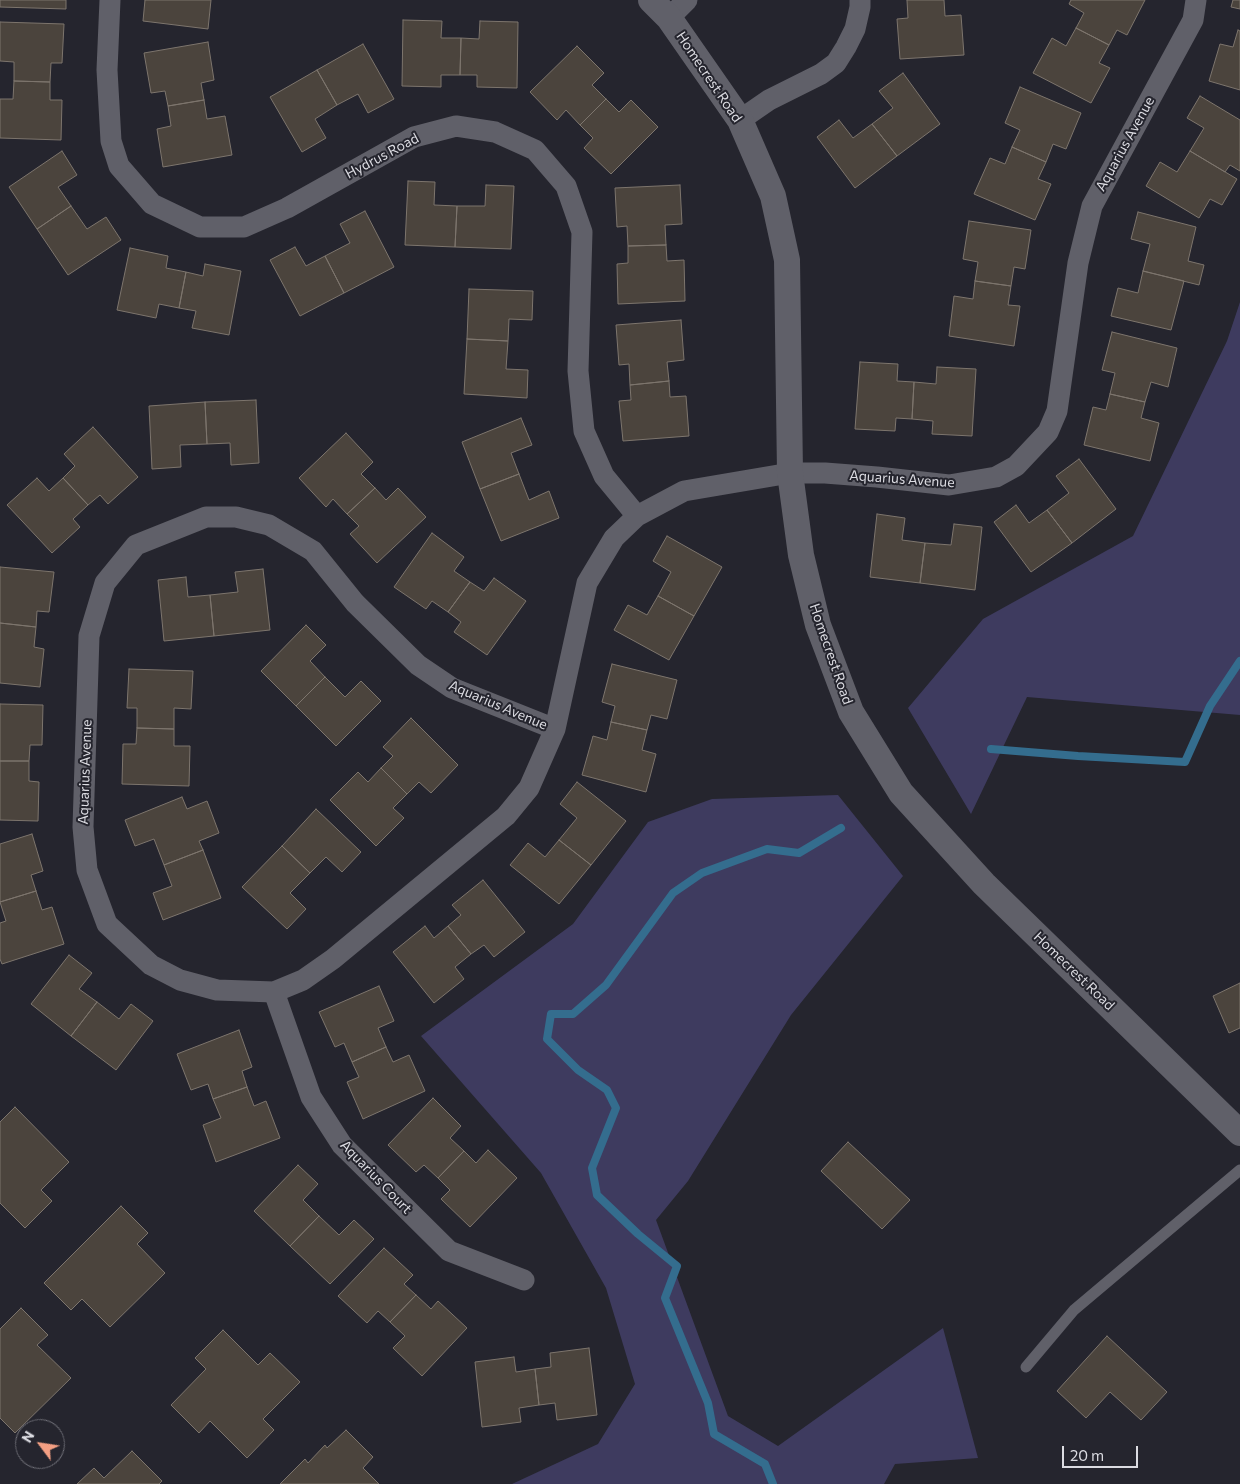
<!DOCTYPE html>
<html>
<head>
<meta charset="utf-8">
<style>
	body { margin:0 }
	#map { position:relative; width:1240px; height:1484px; overflow:hidden; background:#25252e; font-family:Commissioner,sans-serif }
	canvas { display:block }
	.north { position:absolute; left:15px; top:1419px; width:50px; height:50px; box-sizing:border-box; background:#25252e; border:1px solid #6e6e76; border-radius:50%; rotate:301deg; font-size:14px; font-weight:700; line-height:20px; text-align:center; color:#dcdce2 }
	.north::after { content:''; display:block; margin:auto; width:18px; height:22px; background:#f39f83; clip-path:polygon(50% 0,100% 100%,50% 72%,0 100%) }
	.scale { position:absolute; left:1062px; top:1446px; width:76px; height:22px; box-sizing:border-box; border:2px solid #dcdce2; border-top:0; padding-left:6px; font-size:15px; line-height:18px; white-space:nowrap; color:#dcdce2; -webkit-text-stroke:4px #25252e; paint-order:stroke }
</style>
</head>
<body>
<div id="map">
<canvas width="1240" height="1484"></canvas>
<div class="north">N</div>
<div class="scale">20 m</div>
</div>
<script>
const c = document.querySelector('canvas').getContext('2d');
c.lineJoin = 'round';
function paint(path, color) {
  c.fillStyle = color;
  c.fill(path, 'evenodd');
}
function shape(rows) {
  const path = new Path2D();
  for (const r of rows) {
    path.moveTo(r[0], r[1]);
    for (let i = 2; i < r.length; i += 2) path.lineTo(r[i], r[i + 1]);
  }
  return path;
}
function stroke(path, color, width, dash) {
  c.strokeStyle = color;
  c.lineWidth = width;
  c.lineCap = dash ? 'butt' : 'round';
  c.setLineDash(dash || []);
  c.stroke(path);
}
function drawText(font, color, halo, rows, align = 'center') {
  c.font = font + ' Commissioner,sans-serif';
  c.lineWidth = 4;
  c.setLineDash([]);
  c.textBaseline = 'middle';
  c.strokeStyle = halo;
  c.fillStyle = color;
  for (const [text, x, y, turn = 0] of rows) {
    c.save();
    c.translate(x, y);
    c.rotate((+turn || 0) * Math.PI / 180);
    c.textAlign = isNaN(turn) ? turn : align;
    if (halo) c.strokeText(text, 0, 0);
    c.fillText(text, 0, 0);
    c.restore();
  }
}
paint(shape([
	[1240,302,1240,715,1027,697,971,814,908,708,983,619,1133,536,1227,341],
	[838,795,903,876,791,1015,688,1181,656,1220,728,1416,778,1446,943,1328,978,1458,895,1464,884,1484,512,1484,598,1444,635,1384,606,1288,541,1173,421,1036,573,924,648,822,712,799]
]), '#3e3b5f');
stroke(shape([
	[991,749,1078,756,1185,762,1210,706,1240,661],
	[773,1484,765,1464,714,1434,708,1403,665,1298,677,1266,638,1234,597,1195,592,1168,616,1108,607,1090,578,1070,547,1039,551,1014,573,1014,606,985,673,893,702,873,767,849,799,853,841,828]
]), '#346d8e', 8);
const building = shape([
	[0,0,66,0,66,9,0,7,0,0],
	[145,0,211,0,208,29,143,21,145,0],
	[907,0,944,0,945,16,961,15,964,55,900,59,897,19,908,18,907,0],
	[1071,0,1145,0,1127,35,1117,30,1109,45,1076,28,1084,13,1069,4,1071,0],
	[1233,0,1240,0,1240,9,1231,7,1233,0],
	[403,20,442,21,441,38,461,38,460,75,441,75,441,87,402,86,403,20],
	[480,21,518,22,517,88,477,87,477,75,460,75,461,38,479,39,480,21],
	[0,22,64,24,62,63,51,63,50,82,14,81,14,62,0,61,0,22],
	[1076,28,1109,45,1099,63,1110,68,1091,103,1033,73,1052,38,1066,46,1076,28],
	[1238,30,1240,31,1240,90,1209,81,1220,44,1233,47,1238,30],
	[208,42,214,80,201,83,204,100,168,106,165,91,151,93,144,53,208,42],
	[363,44,394,99,368,113,358,94,337,105,317,70,363,44],
	[577,46,604,73,592,85,606,99,580,125,566,110,557,120,530,92,577,46],
	[317,70,337,105,315,119,326,138,302,152,270,97,317,70],
	[903,73,940,124,897,156,872,124,893,108,879,91,903,73],
	[14,81,50,82,50,100,62,100,61,140,0,138,0,99,13,99,14,81],
	[1020,87,1081,113,1066,149,1053,144,1046,162,1012,147,1020,130,1005,123,1020,87],
	[1200,96,1240,120,1240,171,1230,165,1225,172,1190,151,1204,128,1187,118,1200,96],
	[606,99,619,112,631,100,658,127,611,174,584,148,593,138,580,125,606,99],
	[204,100,207,119,225,116,232,155,163,167,157,129,171,126,168,106,204,100],
	[839,120,853,138,872,124,897,156,855,188,817,137,839,120],
	[1012,147,1046,162,1038,179,1051,184,1035,220,974,194,990,158,1005,164,1012,147],
	[62,151,77,175,58,187,71,206,37,229,9,187,62,151],
	[1190,151,1237,179,1222,205,1210,199,1199,218,1146,186,1160,162,1177,172,1190,151],
	[408,181,435,182,434,205,457,206,455,247,405,245,408,181],
	[486,185,514,186,511,249,455,247,457,206,485,206,486,185],
	[680,185,682,224,665,225,666,245,628,246,627,226,617,227,615,188,680,185],
	[71,206,87,229,106,217,121,240,68,275,37,229,71,206],
	[365,211,394,267,344,293,325,256,350,243,340,224,365,211],
	[1138,212,1196,227,1188,261,1204,265,1199,285,1143,271,1150,244,1131,239,1138,212],
	[969,221,1031,230,1025,269,1014,267,1011,286,975,281,978,262,963,259,969,221],
	[666,245,667,261,684,260,685,301,618,304,617,264,628,263,628,246,666,245],
	[295,247,306,266,325,256,344,293,300,316,270,260,295,247],
	[130,248,168,256,166,268,186,272,179,308,159,304,156,318,117,310,130,248],
	[205,264,241,271,229,335,192,328,196,311,179,308,186,272,203,276,205,264],
	[1143,271,1184,281,1171,330,1111,316,1118,288,1138,293,1143,271],
	[975,281,1011,286,1008,305,1020,306,1014,346,949,336,954,296,973,299,975,281],
	[469,289,533,291,532,320,509,319,508,341,467,339,469,289],
	[681,320,684,360,667,362,669,381,630,385,629,364,619,365,616,325,681,320],
	[1112,332,1177,348,1168,387,1151,382,1145,402,1110,394,1115,373,1102,370,1112,332],
	[467,339,508,341,506,369,528,370,527,398,464,394,467,339],
	[860,362,898,364,897,381,914,382,912,419,896,418,895,431,855,429,860,362],
	[937,367,976,369,972,436,932,434,933,421,912,419,914,382,936,384,937,367],
	[669,381,670,397,686,396,689,436,623,441,619,401,631,400,630,385,669,381],
	[1110,394,1145,402,1141,418,1159,423,1150,461,1084,445,1093,407,1106,410,1110,394],
	[256,400,259,463,231,465,230,443,207,444,205,402,256,400],
	[205,402,207,444,180,445,181,467,152,469,149,406,205,402],
	[521,418,532,445,511,453,519,474,480,489,462,442,521,418],
	[93,427,138,477,108,504,100,495,88,505,63,478,75,466,64,454,93,427],
	[346,433,373,462,361,474,375,488,347,514,333,499,326,507,299,478,346,433],
	[1079,459,1116,509,1072,543,1047,510,1069,493,1056,476,1079,459],
	[519,474,529,500,549,491,559,518,501,541,480,489,519,474],
	[37,478,49,491,63,478,88,505,73,519,80,527,52,553,7,505,37,478],
	[375,488,386,500,398,488,426,517,377,563,350,534,359,526,347,514,375,488],
	[1016,505,1029,523,1047,510,1072,543,1031,572,994,522,1016,505],
	[877,514,905,518,902,540,925,543,920,583,870,577,877,514],
	[954,524,982,527,975,590,920,583,925,543,951,545,954,524],
	[432,533,464,557,454,571,470,582,448,612,432,601,426,609,394,587,432,533],
	[667,536,722,567,694,616,658,596,671,572,653,561,667,536],
	[0,567,54,572,49,612,37,611,36,627,0,623,0,567],
	[263,569,270,630,214,636,210,595,238,592,235,572,263,569],
	[186,577,188,597,210,595,214,636,164,641,158,580,186,577],
	[494,578,526,601,487,655,454,632,461,622,448,612,470,582,484,591,494,578],
	[658,596,694,616,669,660,614,630,628,605,647,615,658,596],
	[0,623,36,627,34,647,44,649,40,687,0,683,0,623],
	[306,625,326,645,310,661,325,677,296,706,261,671,306,625],
	[612,664,677,680,667,719,651,715,647,730,611,722,615,706,602,702,612,664],
	[129,669,193,671,191,709,174,708,174,729,137,728,137,708,127,708,129,669],
	[325,677,345,697,361,681,381,701,336,746,296,706,325,677],
	[0,704,43,705,42,745,30,745,29,761,0,761,0,704],
	[411,718,458,765,431,793,419,782,407,794,381,768,393,756,383,747,411,718],
	[611,722,647,730,642,750,656,754,646,792,582,775,593,736,607,740,611,722],
	[137,728,174,729,174,746,190,746,189,786,122,784,123,744,136,744,137,728],
	[0,761,29,761,29,781,39,782,38,821,0,820,0,761],
	[381,768,407,794,393,808,404,818,376,846,330,800,358,772,368,782,381,768],
	[577,782,626,821,591,865,559,840,577,818,560,804,577,782],
	[182,797,187,809,207,801,219,833,199,841,203,850,164,865,154,839,135,846,125,820,182,797],
	[316,809,361,852,342,872,326,857,310,873,282,846,316,809],
	[32,834,43,871,31,875,36,891,0,902,0,844,32,834],
	[559,840,591,865,559,904,510,865,528,843,545,857,559,840],
	[282,846,310,873,290,893,306,909,287,929,242,887,282,846],
	[203,850,221,898,163,920,153,893,172,886,164,865,203,850],
	[483,880,525,932,494,957,484,945,471,954,448,926,461,915,452,905,483,880],
	[36,891,42,910,52,907,64,944,2,964,0,959,0,923,6,921,0,902,36,891],
	[425,926,434,938,448,926,471,954,455,967,464,979,434,1003,393,952,425,926],
	[69,955,92,973,79,989,97,1002,71,1036,31,1004,69,955],
	[1240,983,1240,1028,1229,1033,1213,996,1240,983],
	[379,986,394,1021,378,1028,386,1047,352,1062,344,1043,335,1047,319,1012,379,986],
	[97,1002,119,1019,131,1004,153,1021,116,1070,71,1036,97,1002],
	[239,1030,252,1067,242,1071,247,1087,213,1099,208,1084,191,1090,177,1054,239,1030],
	[386,1047,393,1062,409,1055,425,1091,363,1119,347,1082,359,1077,352,1062,386,1047],
	[247,1087,254,1106,266,1101,280,1138,216,1162,203,1125,221,1118,213,1099,247,1087],
	[433,1098,461,1126,450,1138,464,1151,438,1178,424,1165,416,1172,388,1145,433,1098],
	[15,1107,69,1162,41,1190,52,1201,25,1228,0,1203,0,1122,15,1107],
	[848,1142,910,1200,882,1229,821,1171,848,1142],
	[488,1150,517,1178,470,1227,441,1199,450,1190,438,1178,464,1151,476,1163,488,1150],
	[298,1165,318,1184,303,1200,319,1216,290,1246,254,1211,298,1165],
	[121,1206,148,1233,137,1244,165,1273,110,1327,82,1299,71,1310,44,1283,121,1206],
	[319,1216,339,1235,354,1220,374,1239,330,1284,290,1246,319,1216],
	[384,1248,413,1275,404,1284,416,1295,390,1322,378,1311,367,1323,338,1296,384,1248],
	[416,1295,431,1309,438,1301,467,1328,422,1376,393,1348,405,1336,390,1322,416,1295],
	[21,1308,48,1335,37,1345,71,1378,15,1433,0,1418,0,1329,21,1308],
	[223,1330,258,1365,270,1353,300,1382,263,1419,274,1430,247,1458,210,1421,199,1433,171,1405,206,1369,195,1358,223,1330],
	[1107,1336,1167,1392,1141,1420,1110,1392,1086,1418,1057,1391,1107,1336],
	[589,1348,597,1415,557,1420,555,1403,539,1405,535,1369,551,1367,550,1353,589,1348],
	[514,1357,516,1372,535,1369,539,1405,519,1408,521,1422,482,1427,475,1362,514,1357],
	[346,1430,373,1457,363,1468,379,1484,280,1484,305,1459,308,1463,325,1445,327,1448,346,1430],
	[132,1451,162,1481,159,1484,77,1484,94,1468,104,1478,132,1451]
]);
paint(building, '#4b443d');
stroke(building, '#7d756d', 1);
stroke(shape([
	[1026,1367,1074,1310,1240,1170]
]), '#606069', 11);
stroke(shape([
	[110,0,107,70,111,141,119,166,152,204,200,227,244,227,287,208,414,137,456,126,495,132,535,150,566,186,582,232,578,371,584,431,604,476,637,516],
	[669,18,687,0],
	[740,120,769,100,821,74,836,63,846,47,855,29,860,7,860,0],
	[555,729,452,688,418,665,355,603,313,551,269,525,236,517,206,517,136,545,105,583,89,636,83,827,87,870,107,924,151,965,180,980,217,990,274,992,303,980,333,959,506,816,529,788,555,729,587,583,614,538,637,516,684,491,790,473,825,473,877,477,949,485,996,477,1016,466,1048,432,1057,411,1078,263,1092,206,1193,20,1196,0],
	[274,992,311,1097,342,1145,449,1251,524,1280]
]), '#606069', 21);
stroke(shape([
	[651,0,669,18,740,120,773,196,787,260,790,473,801,555,818,625,851,712,901,793,984,884,1240,1133]
]), '#606069', 26);
drawText('14px', '#dcdce2', '#25252e', [
	["Homecrest Road",709,77,56],
	["Aquarius Avenue",1125,144,-61],
	["Hydrus Road",382,156,-28],
	["Aquarius Avenue",902,479,4],
	["Homecrest Road",831,654,71],
	["Aquarius Avenue",498,705,23],
	["Aquarius Avenue",85,772,-88],
	["Homecrest Road",1074,971,44],
	["Aquarius Court",376,1177,46]
]);
</script>
</body>
</html>
